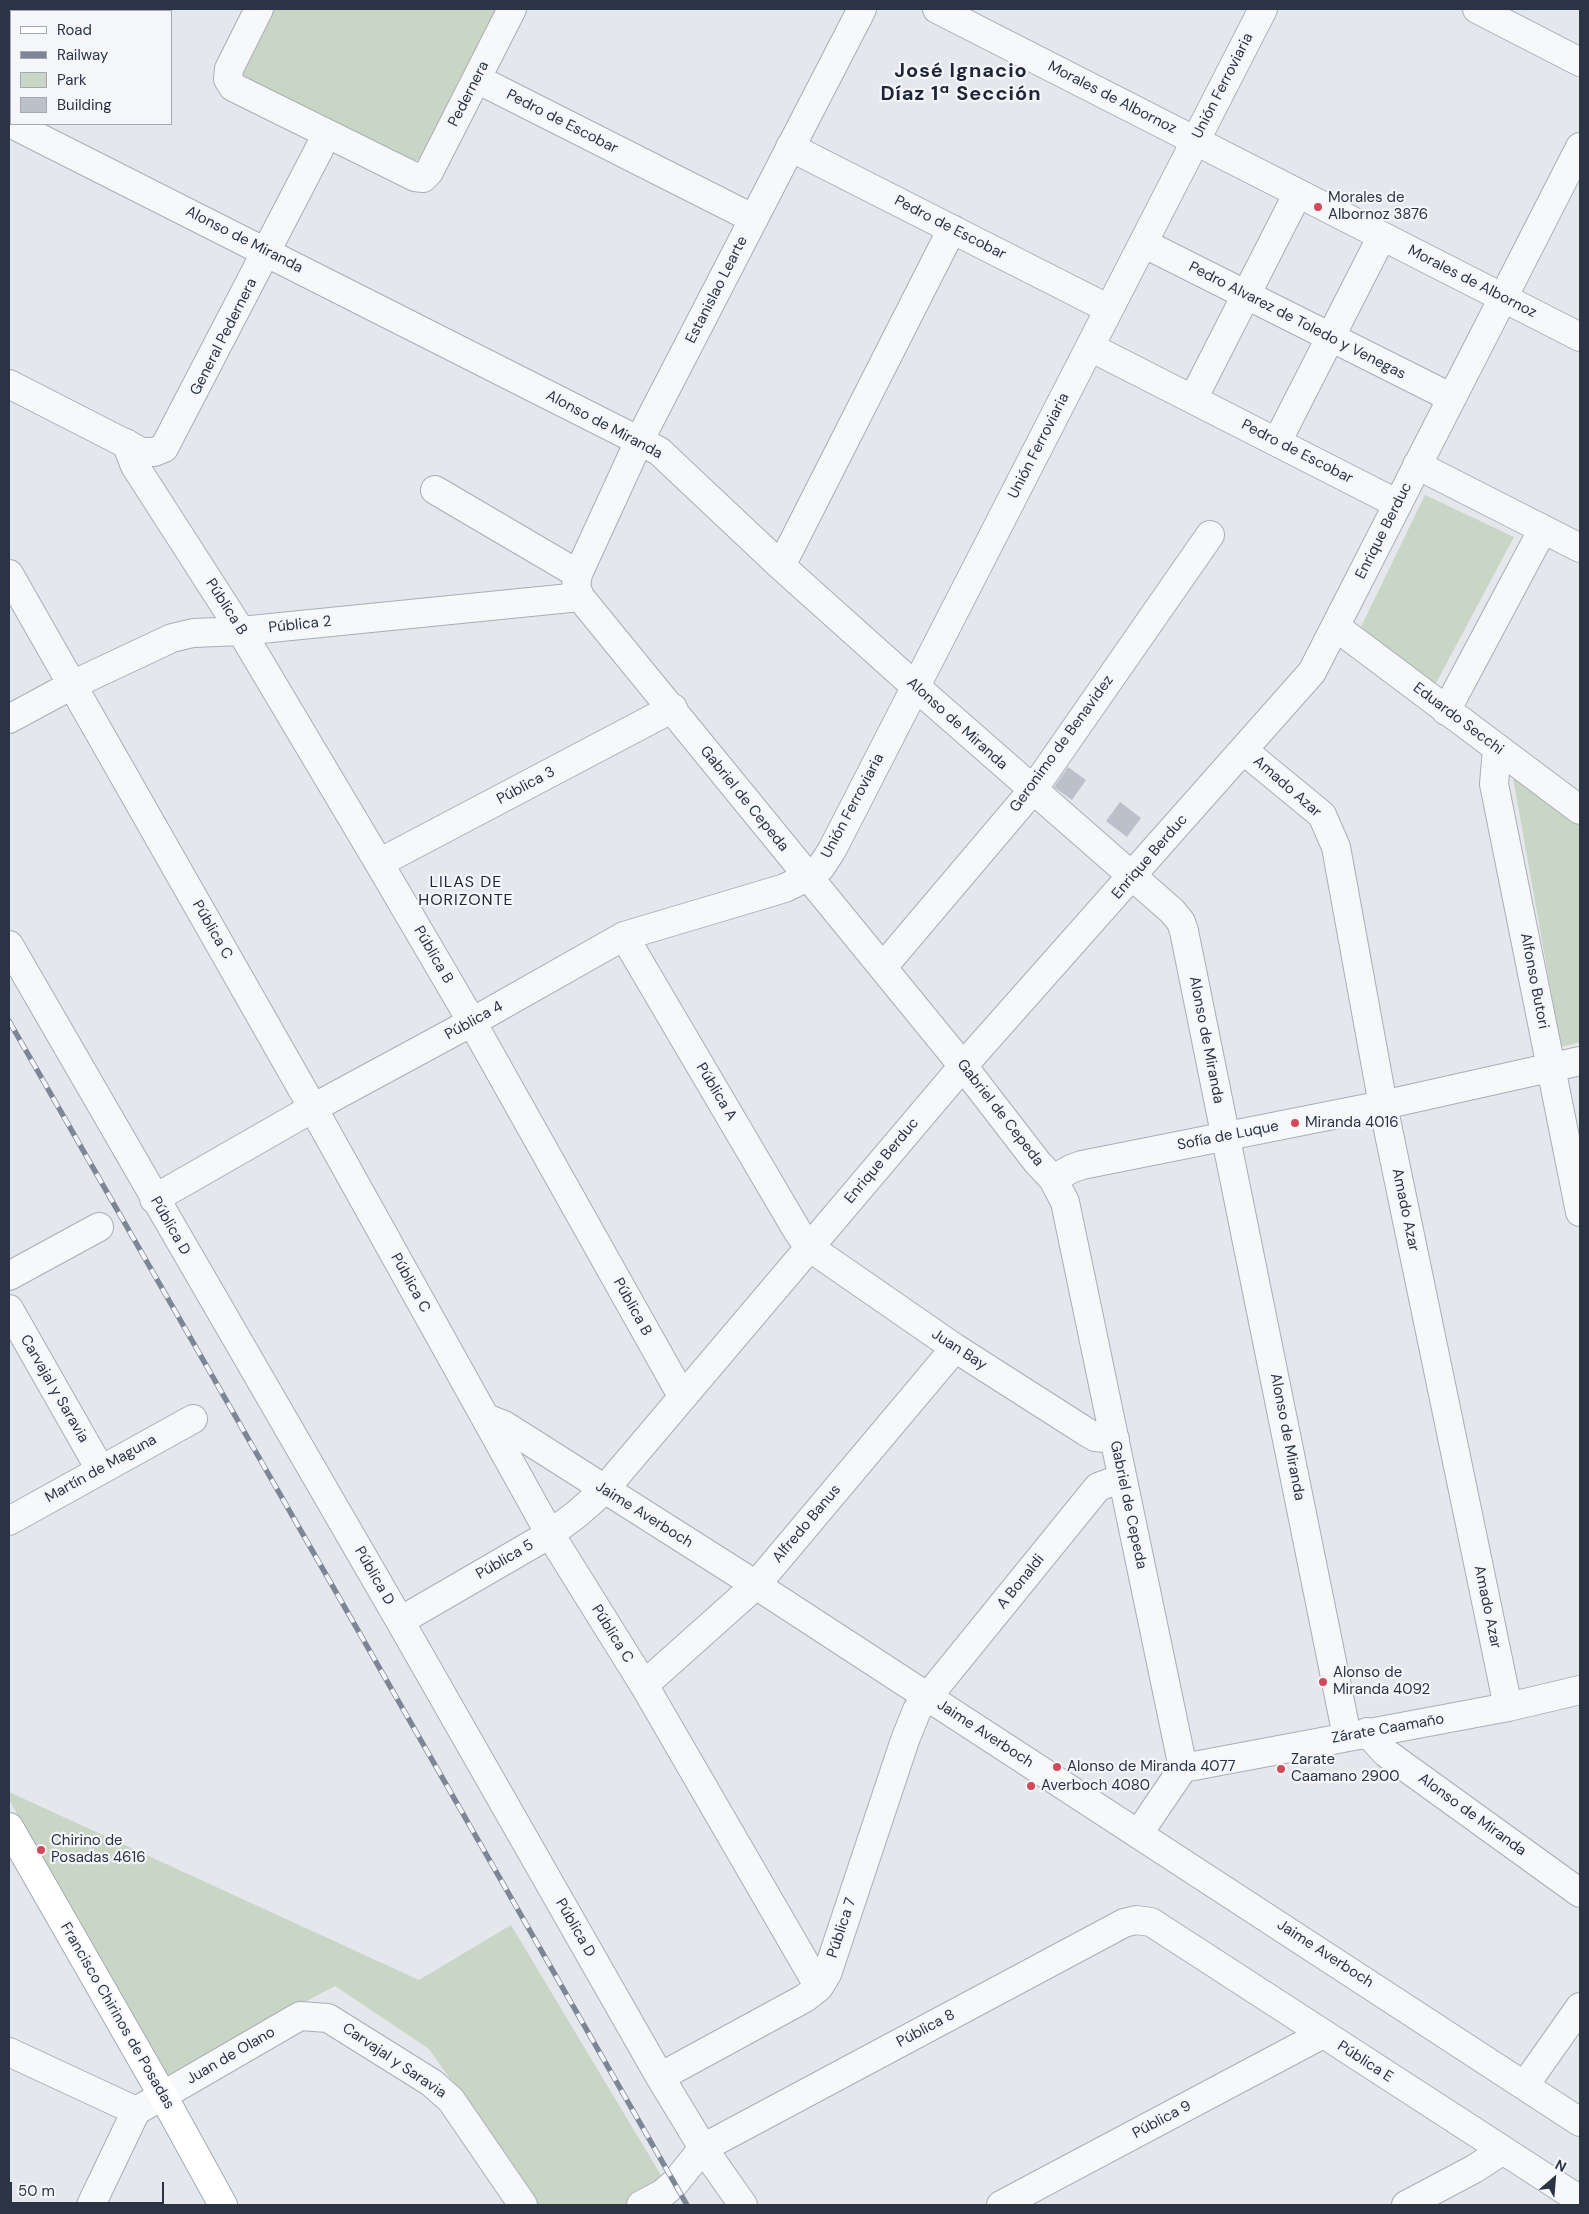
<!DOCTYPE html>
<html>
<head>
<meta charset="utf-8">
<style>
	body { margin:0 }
	#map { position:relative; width:1589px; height:2214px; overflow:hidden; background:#e4e7ec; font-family:"DM Sans",sans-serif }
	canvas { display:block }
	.frame { position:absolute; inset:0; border:10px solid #2b3445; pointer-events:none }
	.legend { position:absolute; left:10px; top:10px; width:162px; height:115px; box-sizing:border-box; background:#f4f6f9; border:1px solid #a4a8b1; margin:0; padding:6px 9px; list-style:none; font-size:15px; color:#2b3445 }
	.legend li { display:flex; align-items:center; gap:10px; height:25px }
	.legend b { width:25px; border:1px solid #a4a8b1 }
	.north { position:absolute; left:1529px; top:2154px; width:50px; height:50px; -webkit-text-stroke:4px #f4f6f9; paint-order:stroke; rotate:27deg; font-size:14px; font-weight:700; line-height:20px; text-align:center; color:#2b3445 }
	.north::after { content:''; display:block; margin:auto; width:18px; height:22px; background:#2b3445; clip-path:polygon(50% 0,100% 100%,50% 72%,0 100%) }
	.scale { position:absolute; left:10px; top:2182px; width:154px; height:22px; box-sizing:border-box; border:2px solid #2b3445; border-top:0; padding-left:6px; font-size:15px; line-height:18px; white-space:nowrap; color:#2b3445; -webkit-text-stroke:4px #f4f6f9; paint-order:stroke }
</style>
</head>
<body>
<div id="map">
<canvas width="1589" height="2214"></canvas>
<div class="frame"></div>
<ul class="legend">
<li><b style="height:6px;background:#fff"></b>Road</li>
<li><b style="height:6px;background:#7d8696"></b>Railway</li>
<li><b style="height:14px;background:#c9d6c5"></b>Park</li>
<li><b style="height:14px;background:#bbc0ca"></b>Building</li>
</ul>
<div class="north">N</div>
<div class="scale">50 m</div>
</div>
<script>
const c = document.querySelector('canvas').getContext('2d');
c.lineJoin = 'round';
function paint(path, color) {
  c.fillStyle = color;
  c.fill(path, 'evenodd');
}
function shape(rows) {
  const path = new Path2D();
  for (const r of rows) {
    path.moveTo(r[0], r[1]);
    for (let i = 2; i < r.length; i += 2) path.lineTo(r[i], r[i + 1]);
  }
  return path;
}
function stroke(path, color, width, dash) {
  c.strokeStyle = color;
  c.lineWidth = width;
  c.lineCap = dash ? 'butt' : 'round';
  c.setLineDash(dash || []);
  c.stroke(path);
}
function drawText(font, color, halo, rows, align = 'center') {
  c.font = font + ' "DM Sans",sans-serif';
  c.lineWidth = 4.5;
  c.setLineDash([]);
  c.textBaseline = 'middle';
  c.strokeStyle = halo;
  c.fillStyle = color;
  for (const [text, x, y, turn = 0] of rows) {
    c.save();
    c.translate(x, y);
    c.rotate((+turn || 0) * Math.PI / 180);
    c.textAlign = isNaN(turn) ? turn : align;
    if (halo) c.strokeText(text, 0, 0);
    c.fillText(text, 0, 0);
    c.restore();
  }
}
paint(shape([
	[261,9,497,9,422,158,409,163,239,80],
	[1425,495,1514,537,1435,685,1357,635],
	[1513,778,1580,826,1580,1042,1561,1047],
	[9,1792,419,1980,511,1925,665,2182,623,2205,539,2205,429,2049,335,1986,166,2076,9,1800]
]), '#c9d6c5');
paint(shape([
	[1068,767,1086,780,1072,800,1054,787],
	[1120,802,1141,818,1127,837,1106,821]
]), '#bbc0ca');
const minor = shape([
	[259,9,229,69,228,79,233,87,415,177,423,178,429,172,512,9],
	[862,9,639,441,578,574,576,586,580,597,963,1066,1037,1162,1053,1179,1065,1202,1183,1768],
	[937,9,1580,337],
	[1477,9,1580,62],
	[477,79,754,219],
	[12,124,659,451,781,566,916,687,1172,911,1181,922,1184,931,1347,1736],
	[790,147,1109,309],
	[1143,243,1452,398],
	[1090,347,1398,504],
	[9,384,142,452,154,452,164,448,327,134],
	[1193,399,1298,193],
	[1277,442,1382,236],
	[126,443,135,466,241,631,379,863,472,1022,682,1396],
	[1417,465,1580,548],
	[435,490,578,574],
	[781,566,952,229],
	[9,574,313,1108,550,1534,644,1685,819,1987],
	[1336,627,1580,810],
	[1446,711,1543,529],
	[9,719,72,685,172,638,193,633,241,631,580,597],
	[1497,749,1494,784,1580,1212],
	[1243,750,1322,815,1336,847,1383,1105,1508,1707],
	[379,863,673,708],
	[624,936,798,1232,809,1247,955,1348,1085,1431,1095,1437,1115,1439],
	[9,945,400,1621,660,2077,703,2148,743,2205],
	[883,967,1032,791,1210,535],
	[1053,1179,1071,1169,1082,1165,1383,1105,1580,1061],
	[154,1199,313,1108,472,1022,624,936,785,888,807,877,821,867,832,850,1263,9],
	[9,1276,99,1227],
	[9,1309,100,1469],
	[486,1418,504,1425,756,1585,1580,2122],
	[9,1521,193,1419],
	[400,1621,550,1534,577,1514,604,1490,963,1066,1312,672,1580,147],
	[644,1685,756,1585,955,1348],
	[1367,1732,1386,1753,1580,1893],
	[1139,1833,1183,1768,1508,1707,1580,1690],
	[9,2052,136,2111],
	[660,2077,805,1998,819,1987,827,1974,905,1740,917,1710,1098,1487,1122,1478],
	[1525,2085,1580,2007],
	[136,2111,300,2016,328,2018,432,2083,451,2100,523,2205],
	[91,2205,136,2111],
	[641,2205,662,2194,675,2183,703,2148,1124,1923,1136,1920,1151,1922,1580,2200],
	[1001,2205,1323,2034],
	[1406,2205,1474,2169,1502,2151]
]);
const major = shape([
	[9,1827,163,2096,223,2205]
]);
stroke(minor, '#a9aeb7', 30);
stroke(major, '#a3abb8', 30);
stroke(minor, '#f7f8fa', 28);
stroke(major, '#fff', 28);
const rail = shape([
	[9,1021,687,2205]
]);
stroke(rail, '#7d8696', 5.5);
stroke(rail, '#f4f6f9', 4, [11]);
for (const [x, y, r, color] of [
	[1318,207,5,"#d1495b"],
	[1295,1123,5,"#d1495b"],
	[1323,1682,5,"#d1495b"],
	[1057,1767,5,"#d1495b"],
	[1281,1769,5,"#d1495b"],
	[1031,1786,5,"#d1495b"],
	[41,1850,5,"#d1495b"]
]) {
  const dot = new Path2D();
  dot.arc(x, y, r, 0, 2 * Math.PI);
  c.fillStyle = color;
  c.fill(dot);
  stroke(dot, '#f4f6f9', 2);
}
drawText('15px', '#2b3445', '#f4f6f9', [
	["Unión Ferroviaria",1223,86,-63],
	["Pedernera",469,94,-63],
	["Morales de Albornoz",1112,98,27],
	["Pedro de Escobar",562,122,27],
	["Pedro de Escobar",950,228,27],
	["Alonso de Miranda",244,240,27],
	["Morales de Albornoz",1472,282,27],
	["Estanislao Learte",717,290,-63],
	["Pedro Alvarez de Toledo y Venegas",1297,321,27],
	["General Pedernera",224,337,-63],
	["Alonso de Miranda",604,425,28],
	["Unión Ferroviaria",1039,446,-63],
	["Pedro de Escobar",1297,452,27],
	["Enrique Berduc",1384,531,-63],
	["Pública B",226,607,57],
	["Pública 2",300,625,-6],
	["Eduardo Secchi",1458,719,37],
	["Alonso de Miranda",957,724,42],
	["Geronimo de Benavidez",1062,744,-54],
	["Pública 3",526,786,-28],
	["Amado Azar",1287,787,41],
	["Gabriel de Cepeda",744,799,51],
	["Unión Ferroviaria",853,806,-62],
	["Enrique Berduc",1150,857,-49],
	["Pública C",212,930,60],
	["Pública B",433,955,60],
	["Alfonso Butori",1534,981,79],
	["Pública 4",474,1021,-29],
	["Alonso de Miranda",1206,1040,79],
	["Pública A",716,1092,59],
	["Gabriel de Cepeda",1000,1113,52],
	["Sofía de Luque",1228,1136,-11],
	["Enrique Berduc",882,1161,-50],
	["Amado Azar",1405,1210,78],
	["Pública D",170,1226,60],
	["Pública C",410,1283,61],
	["Pública B",632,1307,61],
	["Juan Bay",959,1350,33],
	["Carvajal y Saravia",54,1389,60],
	["Alonso de Miranda",1287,1437,79],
	["Martín de Maguna",101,1469,-29],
	["Gabriel de Cepeda",1128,1505,78],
	["Jaime Averboch",644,1515,32],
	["Alfredo Banus",807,1524,-50],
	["Pública 5",505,1560,-30],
	["Pública D",374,1576,60],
	["A Bonaldi",1021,1582,-51],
	["Amado Azar",1487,1607,78],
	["Pública C",612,1634,58],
	["Zárate Caamaño",1388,1729,-10],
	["Jaime Averboch",985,1734,33],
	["Alonso de Miranda",1472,1815,36],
	["Pública D",575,1928,60],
	["Pública 7",842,1928,-72],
	["Jaime Averboch",1325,1954,33],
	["Francisco Chirinos de Posadas",117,2016,60],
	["Pública 8",926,2029,-28],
	["Juan de Olano",231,2056,-30],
	["Carvajal y Saravia",394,2061,34],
	["Pública E",1365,2062,33],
	["Pública 9",1162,2120,-28]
]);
drawText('15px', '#2b3445', '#f4f6f9', [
	["Morales de",1328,198],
	["Albornoz 3876",1328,215],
	["Miranda 4016",1305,1123],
	["Alonso de",1333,1673],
	["Miranda 4092",1333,1690],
	["Zarate",1291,1760],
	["Caamano 2900",1291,1777],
	["Alonso de Miranda 4077",1067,1767],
	["Averboch 4080",1041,1786],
	["Chirino de",51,1841],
	["Posadas 4616",51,1858]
], 'left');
c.letterSpacing = '1px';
drawText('16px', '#1d2536', '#f4f6f9', [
	["LILAS DE",466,883],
	["HORIZONTE",466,901]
]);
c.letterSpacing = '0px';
c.letterSpacing = '1px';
drawText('bold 20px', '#1d2536', '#f4f6f9', [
	["José Ignacio",961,72],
	["Díaz 1ª Sección",961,95]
]);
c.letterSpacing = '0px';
</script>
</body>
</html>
